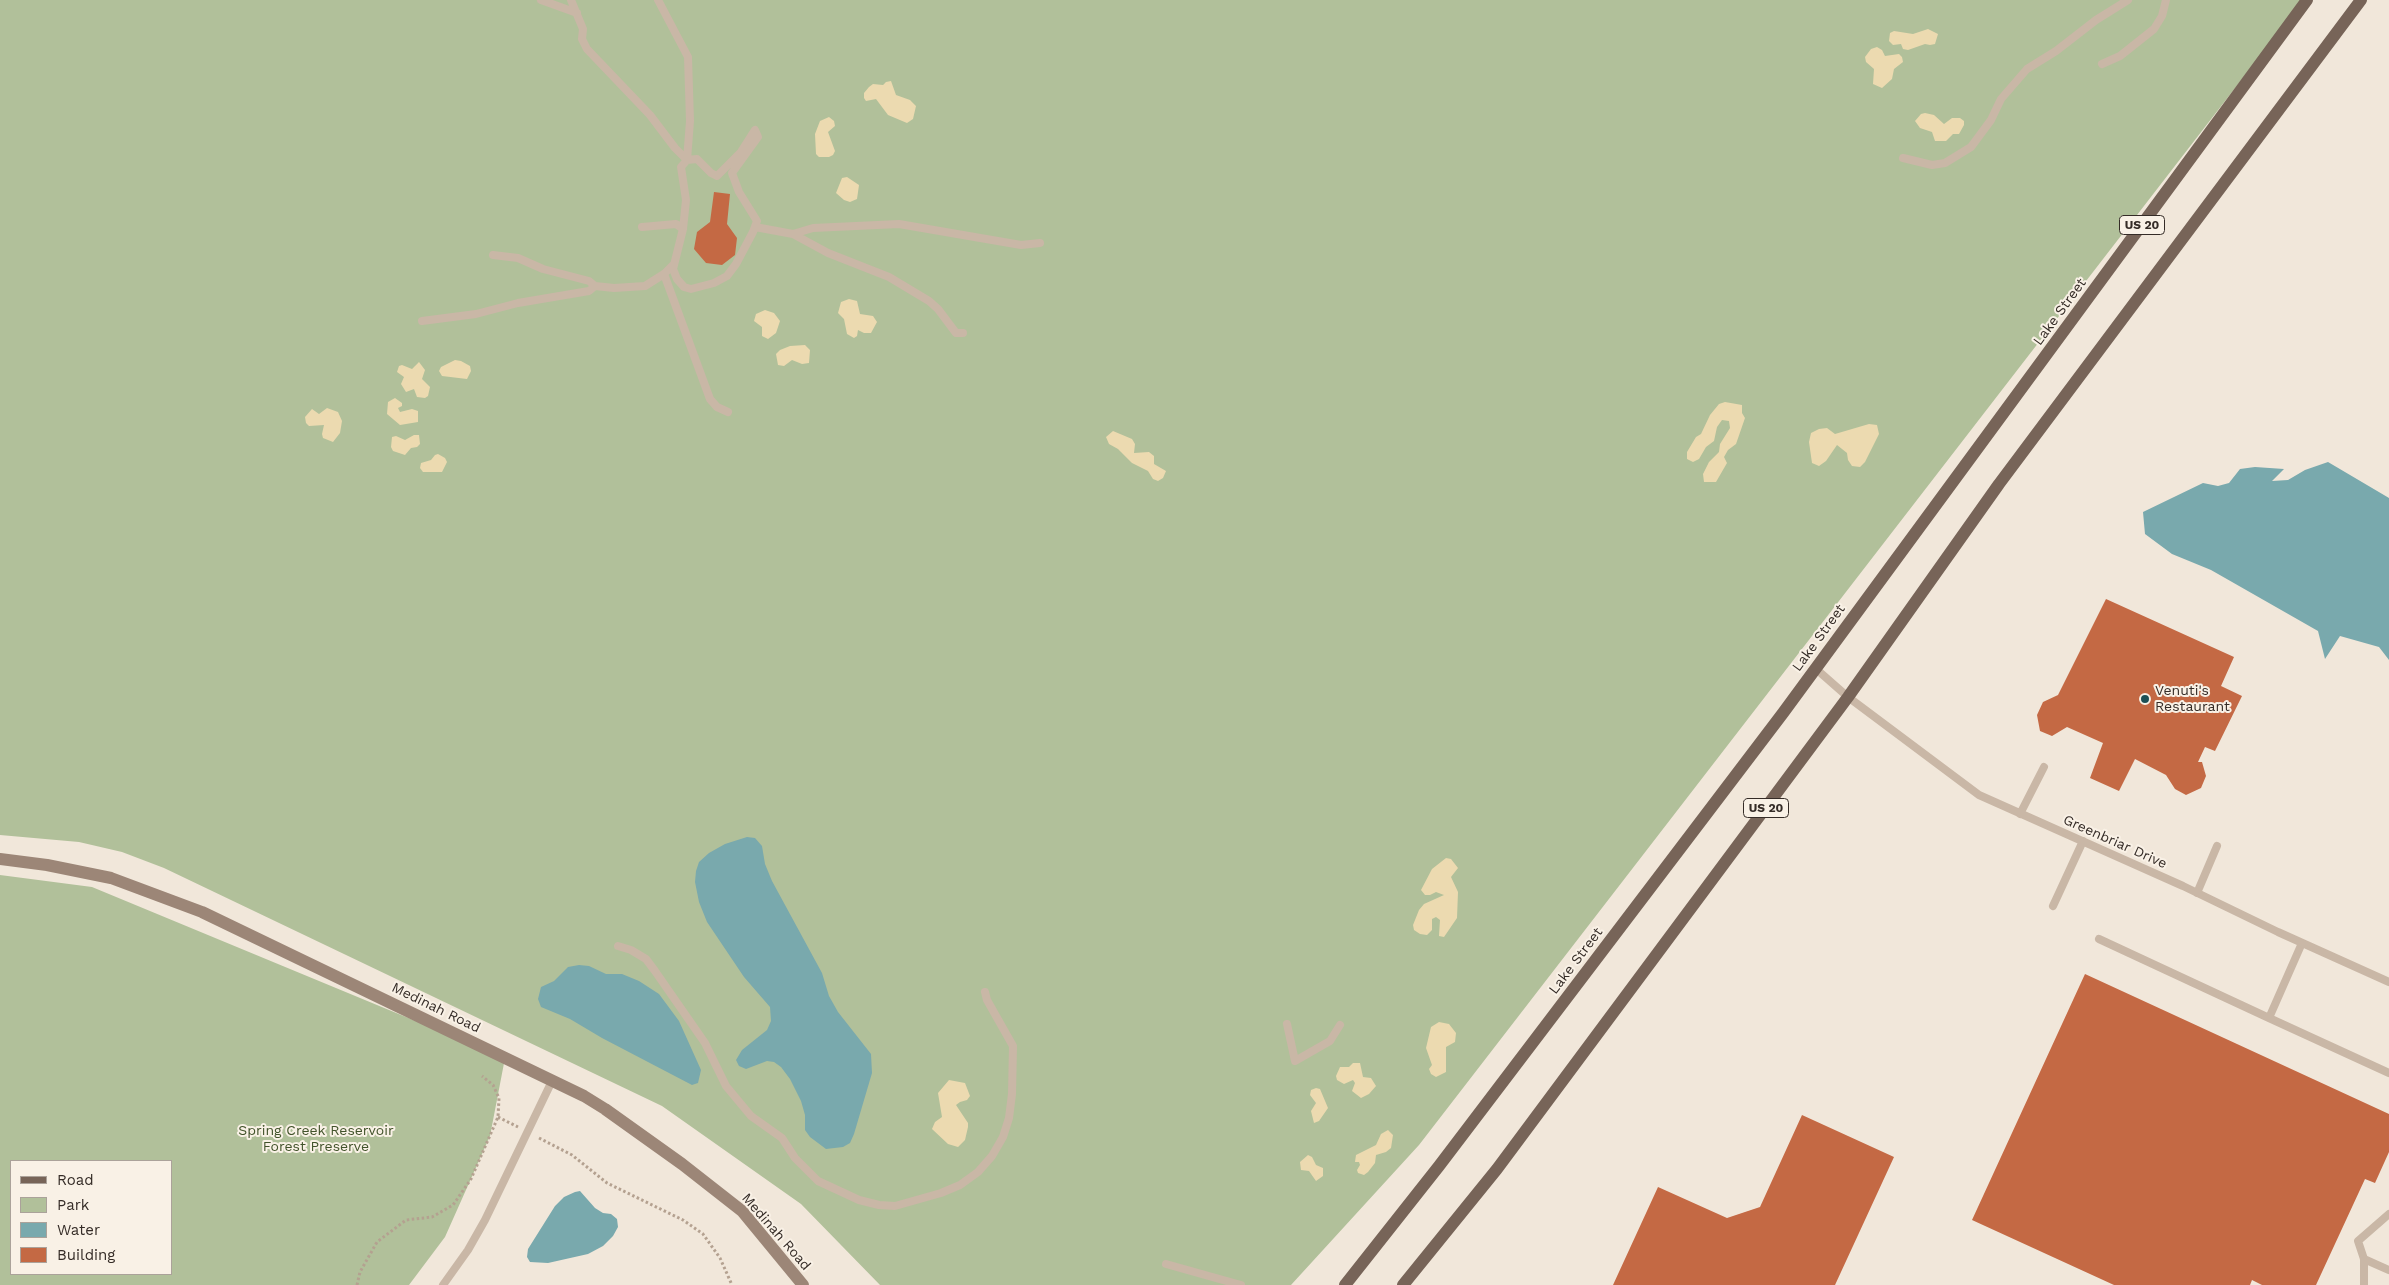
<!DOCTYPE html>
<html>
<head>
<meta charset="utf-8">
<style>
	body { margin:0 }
	#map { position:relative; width:2389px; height:1285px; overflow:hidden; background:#f1e7da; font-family:"Work Sans",sans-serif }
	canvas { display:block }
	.legend { position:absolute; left:10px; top:1160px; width:162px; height:115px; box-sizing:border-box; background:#f9f1e6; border:1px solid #aba29a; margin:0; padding:6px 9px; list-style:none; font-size:15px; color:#352c27 }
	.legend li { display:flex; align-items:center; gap:10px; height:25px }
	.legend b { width:25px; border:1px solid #aba29a }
</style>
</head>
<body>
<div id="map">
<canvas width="2389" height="1285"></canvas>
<ul class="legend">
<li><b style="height:6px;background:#776458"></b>Road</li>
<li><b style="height:14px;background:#b1c09a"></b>Park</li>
<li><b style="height:14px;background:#79a9ad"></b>Water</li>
<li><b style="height:14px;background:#c46944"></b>Building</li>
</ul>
</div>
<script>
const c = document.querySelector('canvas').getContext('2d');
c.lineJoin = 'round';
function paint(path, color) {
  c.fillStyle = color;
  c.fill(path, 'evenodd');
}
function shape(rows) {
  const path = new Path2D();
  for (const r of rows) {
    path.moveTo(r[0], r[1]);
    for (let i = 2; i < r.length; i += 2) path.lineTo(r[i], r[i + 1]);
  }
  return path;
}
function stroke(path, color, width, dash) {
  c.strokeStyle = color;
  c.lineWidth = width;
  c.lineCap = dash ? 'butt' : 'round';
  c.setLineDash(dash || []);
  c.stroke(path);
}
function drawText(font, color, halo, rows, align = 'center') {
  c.font = font + ' "Work Sans",sans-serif';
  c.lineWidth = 4;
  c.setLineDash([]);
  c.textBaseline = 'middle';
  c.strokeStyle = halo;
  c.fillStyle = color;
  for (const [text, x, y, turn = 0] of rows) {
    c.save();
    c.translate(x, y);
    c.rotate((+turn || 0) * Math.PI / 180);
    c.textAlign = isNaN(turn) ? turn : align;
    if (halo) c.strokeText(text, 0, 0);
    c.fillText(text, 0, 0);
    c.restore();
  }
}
paint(shape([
	[0,0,2303,0,1419,1145,1291,1285,880,1285,801,1204,662,1106,164,868,122,852,79,842,0,835],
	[0,875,92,887,505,1058,490,1136,445,1237,409,1285,0,1285],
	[11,1161,171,1161,171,1274,11,1274]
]), '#b1c09a');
paint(shape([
	[1928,29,1938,34,1935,44,1930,45,1925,44,1908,50,1903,49,1901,44,1893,45,1889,41,1890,33,1894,31,1913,34],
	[1877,47,1882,50,1885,56,1899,54,1902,57,1903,62,1894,69,1892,79,1882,88,1873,84,1874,69,1866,62,1865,57,1871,49],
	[891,81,896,95,910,100,916,106,913,119,907,123,888,115,876,99,866,101,864,98,864,93,869,87,873,84,883,85,886,82],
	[1925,113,1934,115,1944,124,1952,118,1960,118,1964,121,1964,125,1959,134,1953,134,1946,141,1935,141,1932,132,1920,128,1915,121,1921,114],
	[829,117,834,121,835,126,828,132,835,151,833,155,829,157,819,157,816,154,815,134,820,121],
	[847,177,859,185,857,199,850,202,844,200,836,193,842,178],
	[849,299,857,301,860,314,873,316,877,322,871,333,864,333,858,330,857,336,854,338,847,334,844,319,838,313,841,302],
	[765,310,774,313,780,321,776,333,768,339,762,336,762,327,754,321,756,314],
	[805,345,810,350,809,363,802,364,792,360,784,366,778,365,776,354,780,350,790,346],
	[455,360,461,361,470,366,471,371,467,379,442,376,439,371,441,367],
	[419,362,425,370,422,379,430,387,428,396,425,398,417,397,414,389,406,392,401,384,404,377,397,372,399,366,402,365,412,369],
	[395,398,402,403,402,406,398,408,400,412,412,409,418,411,418,422,400,425,387,414,388,402],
	[1725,402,1742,405,1742,413,1745,418,1736,444,1728,450,1724,457,1727,463,1716,482,1704,482,1703,474,1709,462,1719,452,1720,444,1730,428,1729,421,1722,420,1717,427,1714,441,1706,447,1699,459,1693,462,1687,459,1687,452,1696,437,1701,434,1710,415,1719,404],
	[327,408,338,412,342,421,340,433,333,442,323,438,322,434,324,425,309,426,306,423,305,417,312,409,319,414],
	[1869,424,1877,425,1879,434,1865,462,1860,467,1852,466,1848,460,1847,453,1837,445,1826,461,1819,466,1812,463,1809,442,1811,433,1819,429,1827,428,1835,434],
	[1113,431,1132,439,1135,444,1134,453,1149,452,1154,456,1154,464,1166,471,1163,478,1158,481,1153,479,1148,471,1132,463,1118,449,1109,444,1106,437],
	[414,435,419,435,420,444,417,447,411,448,405,455,393,451,391,447,392,437,396,436,405,440],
	[438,454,445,458,447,462,442,472,423,472,420,468,421,463,431,460,435,455],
	[1446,858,1451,859,1458,868,1451,877,1458,892,1457,918,1444,937,1439,936,1440,920,1436,917,1432,919,1432,930,1427,935,1420,934,1414,930,1413,925,1419,910,1424,904,1444,895,1436,892,1430,895,1425,895,1421,890,1432,869],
	[1439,1022,1449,1024,1456,1033,1455,1042,1446,1047,1446,1072,1436,1077,1431,1074,1429,1069,1432,1065,1426,1048,1431,1027],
	[1353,1063,1360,1063,1363,1077,1371,1078,1376,1086,1369,1094,1361,1098,1352,1091,1355,1083,1353,1080,1344,1084,1337,1080,1336,1076,1340,1067,1349,1067],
	[949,1080,965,1083,970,1096,967,1100,960,1102,956,1105,968,1123,968,1127,965,1140,958,1147,948,1144,932,1129,935,1122,942,1117,938,1093],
	[1316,1088,1320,1089,1328,1108,1319,1121,1314,1123,1311,1111,1316,1103,1310,1095,1311,1090],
	[1388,1130,1393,1135,1391,1148,1386,1152,1376,1155,1375,1163,1368,1172,1364,1175,1358,1173,1357,1170,1360,1165,1359,1162,1355,1162,1356,1155,1376,1145,1381,1134],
	[1308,1155,1312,1157,1316,1165,1323,1168,1323,1176,1316,1181,1309,1171,1301,1170,1300,1162]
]), '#ecdab0');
paint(shape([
	[2328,462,2389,498,2389,660,2379,647,2340,636,2325,659,2318,631,2211,570,2172,554,2145,534,2143,512,2203,483,2218,486,2229,483,2240,469,2255,467,2284,469,2272,481,2288,480,2305,470],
	[747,837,755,838,762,846,765,864,772,881,822,973,829,996,838,1012,871,1054,872,1073,854,1134,850,1143,843,1147,826,1149,810,1137,805,1130,805,1115,801,1101,790,1079,781,1067,774,1062,767,1061,746,1069,739,1066,736,1060,742,1050,767,1030,771,1021,770,1007,744,977,707,922,699,902,695,882,696,871,699,862,709,853,725,844],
	[579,965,589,966,606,974,622,974,639,981,659,994,679,1021,701,1070,698,1083,692,1085,602,1038,570,1019,541,1007,538,999,541,987,554,981,568,967],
	[580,1191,595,1208,603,1213,611,1214,617,1219,618,1227,613,1236,603,1246,588,1254,548,1263,530,1262,527,1257,528,1249,555,1206,564,1197,575,1192]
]), '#79a9ad');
paint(shape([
	[714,192,730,194,727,224,737,238,735,255,722,265,706,263,694,249,697,232,710,222],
	[2106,599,2234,657,2221,686,2242,696,2215,751,2205,747,2198,762,2202,762,2206,776,2201,788,2186,795,2175,789,2166,775,2135,759,2119,791,2090,778,2103,743,2067,727,2052,736,2040,731,2037,715,2043,702,2058,695],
	[2085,974,2389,1114,2389,1152,2375,1183,2365,1179,2316,1285,2262,1285,2252,1280,2250,1285,2114,1285,1972,1220],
	[1802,1115,1894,1157,1835,1285,1613,1285,1658,1187,1727,1218,1760,1207]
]), '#c46944');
stroke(shape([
	[498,1117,518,1127],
	[539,1138,572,1155,607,1183,683,1220,703,1234,720,1258,732,1285],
	[357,1285,360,1272,377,1242,406,1220,432,1217,453,1205,471,1179,498,1117,499,1098,493,1085,482,1076]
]), '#b4a190', 3, [2.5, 2.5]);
stroke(shape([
	[541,0,577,13],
	[571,0,583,29,582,39,587,49,650,115,675,148,687,160],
	[658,0,688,57,690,121,687,160,681,167,686,200,683,229,673,269,677,279,684,287,691,289,714,283,727,276,736,264,753,232,757,221,739,192,732,173,758,137,755,130,741,152,717,176,711,173,697,159,687,160],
	[2102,64,2120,56,2154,29,2162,16,2166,0],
	[1903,158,1932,165,1945,163,1971,147,1991,120,2001,99,2027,69,2056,51,2096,20,2128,0],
	[642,227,676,224,683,229],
	[755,227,793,234,828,253,889,277,929,301,938,309,956,333,963,333],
	[793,234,813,228,899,224,1021,245,1040,243],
	[493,255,518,258,543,269,589,281,595,286,614,288,645,286,664,274,674,264],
	[664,274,710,399,717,407,728,412],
	[422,321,476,314,518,303,589,291,595,286],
	[1815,668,1848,697,1979,795,2183,886,2278,932,2389,982],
	[2020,814,2044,767],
	[2197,893,2217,846],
	[2053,906,2083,841],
	[2099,939,2269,1018,2302,943],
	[618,946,631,950,646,959,655,971,705,1043,726,1086,751,1116,782,1138,795,1158,818,1181,859,1200,879,1205,895,1206,941,1193,960,1185,978,1172,992,1156,1003,1137,1009,1118,1012,1094,1013,1046,987,1000,985,992],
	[2269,1018,2389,1073],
	[1287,1024,1295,1061,1330,1041,1340,1025],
	[2364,1259,2389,1270],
	[1166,1264,1241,1285],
	[443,1285,468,1250,485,1220,552,1081],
	[2364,1285,2364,1259,2358,1241,2389,1214]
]), '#c9b7a6', 8);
stroke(shape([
	[0,859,47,865,111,878,202,912,584,1096,605,1109,682,1164,742,1211,803,1285]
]), '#9c8677', 12);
stroke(shape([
	[1345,1285,1439,1166,1783,713,2307,0],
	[1403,1285,1497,1169,1848,697,1999,484,2361,0]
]), '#776458', 12);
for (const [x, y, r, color] of [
	[2145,699,5,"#1d4f55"]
]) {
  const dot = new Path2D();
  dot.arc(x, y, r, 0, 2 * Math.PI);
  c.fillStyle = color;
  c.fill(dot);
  stroke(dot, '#f9f1e6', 2);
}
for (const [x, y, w] of [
	[2142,225,45],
	[1766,808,45]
]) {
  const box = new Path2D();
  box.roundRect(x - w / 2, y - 9.5, w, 19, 4);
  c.fillStyle = '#f9f1e6';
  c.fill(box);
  stroke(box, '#352c27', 1);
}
drawText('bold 12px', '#352c27', null, [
	["US 20",2142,225],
	["US 20",1766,808]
]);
drawText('14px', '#352c27', '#f9f1e6', [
	["Lake Street",2060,312,-54],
	["Lake Street",1819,638,-54],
	["Greenbriar Drive",2115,842,24],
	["Lake Street",1576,961,-53],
	["Medinah Road",436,1008,26],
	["Medinah Road",776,1232,49]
]);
drawText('14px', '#352c27', '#f9f1e6', [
	["Venuti's",2155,691],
	["Restaurant",2155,707]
], 'left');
drawText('14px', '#42532b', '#f9f1e6', [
	["Spring Creek Reservoir",316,1131],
	["Forest Preserve",316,1147]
]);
</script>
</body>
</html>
